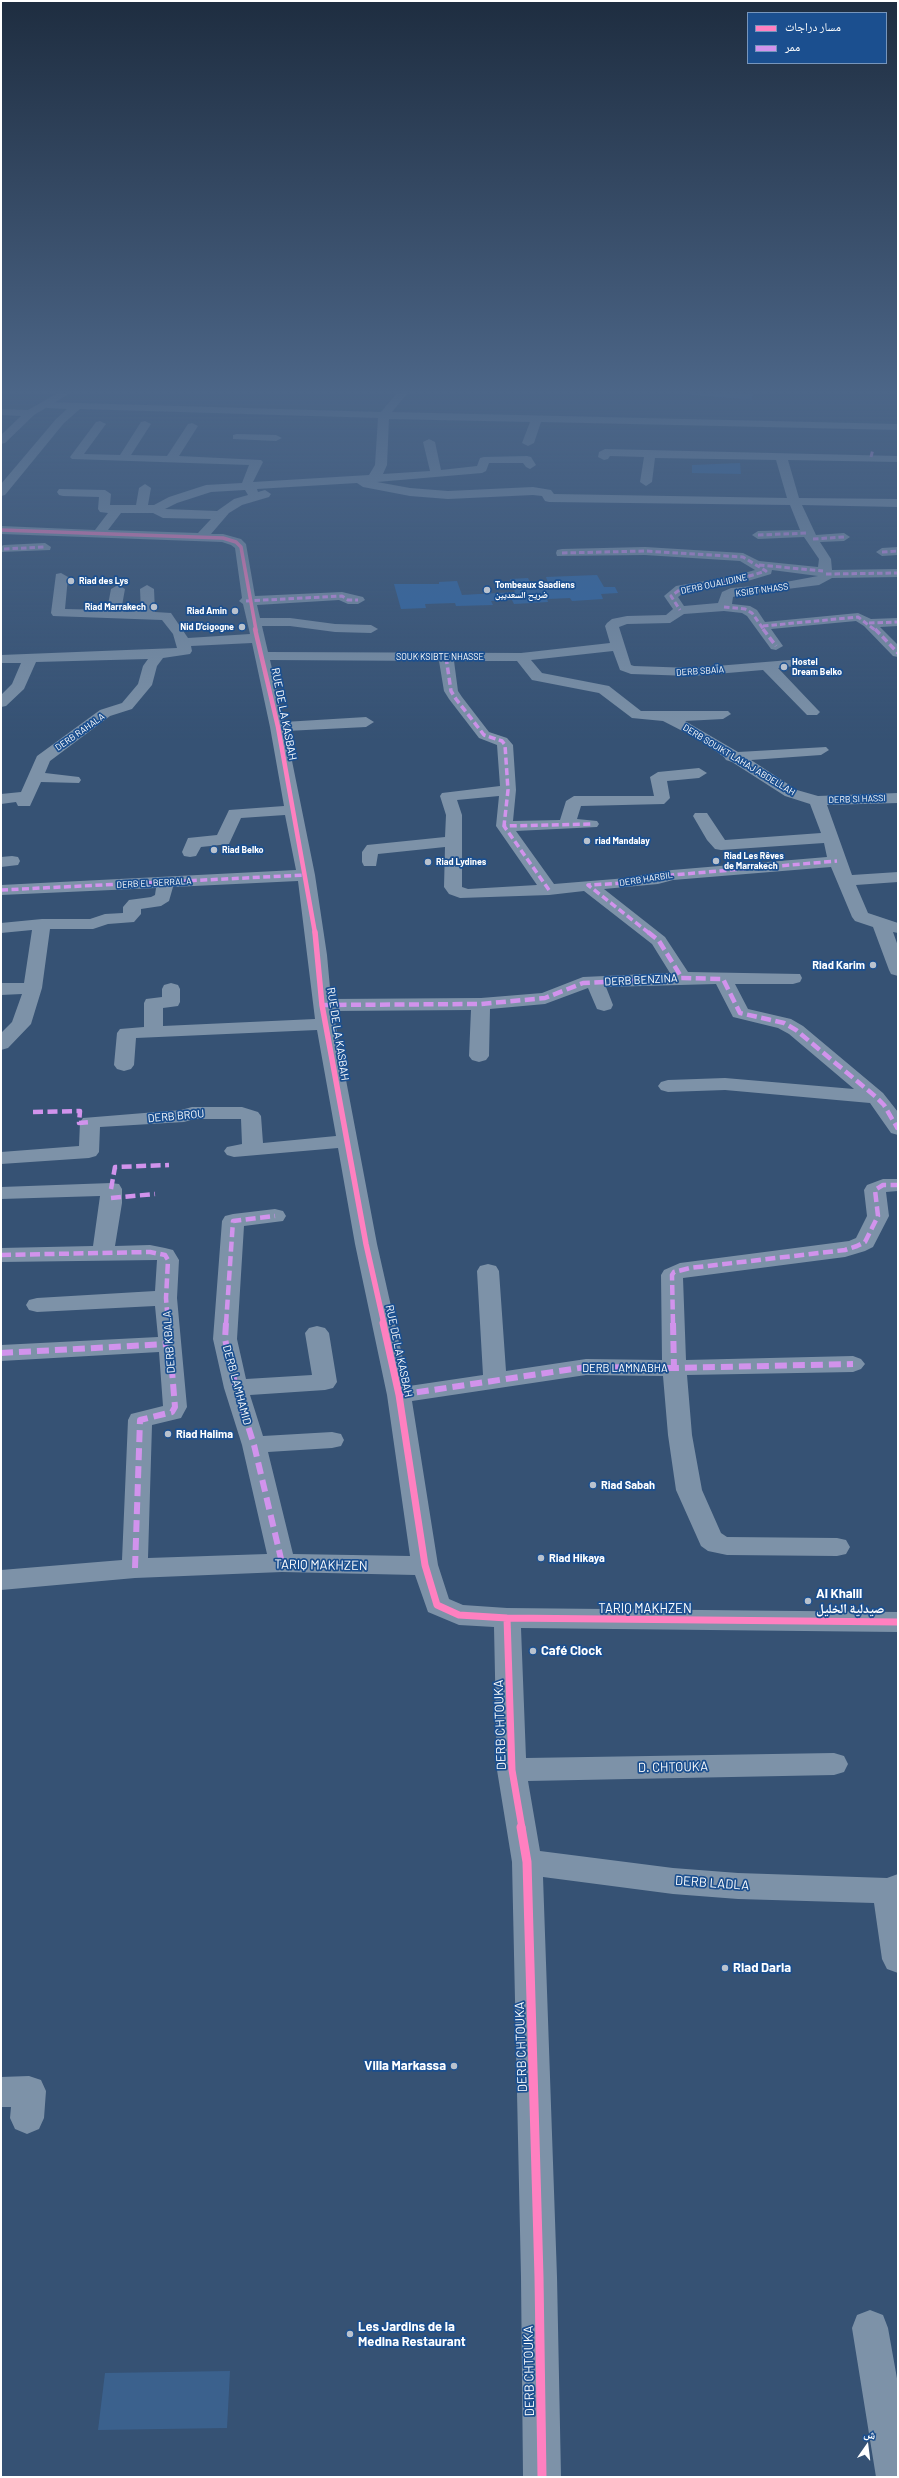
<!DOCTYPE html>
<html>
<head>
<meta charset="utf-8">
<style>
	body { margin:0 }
	#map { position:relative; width:899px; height:2478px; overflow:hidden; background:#365274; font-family:Barlow,"Noto Naskh Arabic",sans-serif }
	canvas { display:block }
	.frame { position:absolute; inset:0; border:2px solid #fff; pointer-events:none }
	.legend { position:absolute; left:747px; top:12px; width:140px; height:52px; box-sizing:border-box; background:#1b4f8f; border:1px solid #7695bc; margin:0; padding:5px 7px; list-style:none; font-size:12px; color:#fff }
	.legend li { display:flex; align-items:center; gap:8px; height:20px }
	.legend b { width:20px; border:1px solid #7695bc }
	.north { position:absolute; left:847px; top:2426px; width:40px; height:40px; -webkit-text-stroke:3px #1b4f8f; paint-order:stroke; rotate:14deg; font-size:11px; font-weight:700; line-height:16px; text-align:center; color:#fff }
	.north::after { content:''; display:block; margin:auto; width:14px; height:18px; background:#fff; clip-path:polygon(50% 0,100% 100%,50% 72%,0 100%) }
</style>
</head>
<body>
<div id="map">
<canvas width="899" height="2478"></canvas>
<div class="frame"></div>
<ul class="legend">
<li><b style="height:5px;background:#ff80c0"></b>مسار دراجات</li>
<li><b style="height:5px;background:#d193ec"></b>ممر</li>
</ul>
<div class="north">ش</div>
</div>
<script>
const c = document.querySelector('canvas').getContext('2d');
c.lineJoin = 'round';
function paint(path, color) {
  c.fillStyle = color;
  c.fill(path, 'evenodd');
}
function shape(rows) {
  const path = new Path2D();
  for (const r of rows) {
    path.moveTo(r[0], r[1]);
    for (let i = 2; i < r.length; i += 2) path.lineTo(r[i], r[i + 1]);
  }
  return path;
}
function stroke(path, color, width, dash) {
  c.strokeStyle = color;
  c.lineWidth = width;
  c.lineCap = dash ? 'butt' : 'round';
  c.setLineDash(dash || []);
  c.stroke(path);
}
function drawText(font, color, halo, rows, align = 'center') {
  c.font = font + ' Barlow,"Noto Naskh Arabic",sans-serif';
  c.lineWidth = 3.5;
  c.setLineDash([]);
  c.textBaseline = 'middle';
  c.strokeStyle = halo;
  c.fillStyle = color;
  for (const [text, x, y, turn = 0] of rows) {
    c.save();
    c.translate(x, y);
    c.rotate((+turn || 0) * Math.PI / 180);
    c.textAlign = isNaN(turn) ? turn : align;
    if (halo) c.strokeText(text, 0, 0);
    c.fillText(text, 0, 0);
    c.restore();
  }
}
paint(shape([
	[681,394,753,394,752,400],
	[740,463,741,474,692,473,692,465],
	[597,575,604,587,615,587,618,593,601,594,603,599,572,601,570,598,547,599,548,602,514,604,512,600,491,601,493,605,456,606,455,603,425,604,426,608,401,609,394,584,439,584,439,582,457,581,462,595,515,592,510,579,528,578,531,584,548,583,546,577]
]), '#2f66a5');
paint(shape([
	[230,2371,227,2428,98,2430,105,2373]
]), '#3b618d');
paint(shape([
	[396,394,407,394,392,412,898,424,898,430,541,422,534,443,528,446,522,443,530,422,389,419,387,465,383,474,430,471,423,442,429,439,435,442,441,470,477,466,480,458,484,457,527,456,531,457,536,465,530,469,526,467,523,463,489,463,486,471,482,473,377,482,410,488,448,491,533,487,551,490,554,494,787,498,776,460,655,458,652,482,646,486,640,482,644,457,610,456,608,459,604,460,598,457,599,452,605,449,898,456,898,462,788,460,799,498,898,499,898,507,802,505,816,535,844,533,850,537,844,541,820,542,831,559,832,570,898,569,898,577,832,578,819,585,739,595,733,597,732,604,750,606,757,610,765,622,858,613,871,619,898,618,898,626,880,627,898,645,898,657,893,656,864,626,856,621,771,629,783,646,776,650,771,649,747,616,742,613,724,611,684,614,670,623,627,624,619,627,631,665,634,666,692,668,802,659,804,662,802,665,778,668,817,709,820,712,817,715,807,715,763,670,692,676,631,674,620,670,613,651,531,660,542,673,609,686,641,711,728,711,731,714,723,719,685,721,738,752,826,747,829,750,821,755,751,760,797,790,818,796,898,793,898,803,827,805,852,875,898,872,898,882,856,885,868,913,898,923,898,933,893,932,898,946,898,976,891,974,889,970,873,927,855,921,852,917,831,867,673,880,658,884,604,889,665,937,688,972,800,974,802,978,800,982,793,984,735,984,748,1009,791,1019,803,1026,883,1093,898,1112,898,1135,891,1133,870,1103,725,1090,668,1092,661,1090,658,1086,661,1082,668,1080,725,1078,854,1089,789,1034,778,1028,733,1017,716,984,606,987,613,1005,611,1009,604,1011,597,1009,588,988,545,1004,490,1009,489,1056,486,1060,479,1062,472,1060,469,1056,471,1010,333,1011,377,1244,409,1386,483,1375,477,1271,480,1266,488,1264,496,1266,499,1271,506,1371,586,1359,662,1360,661,1275,664,1270,680,1263,849,1241,856,1238,867,1216,864,1190,867,1185,883,1179,898,1179,898,1191,886,1192,889,1216,873,1247,865,1251,845,1257,683,1278,686,1360,853,1356,861,1359,865,1364,861,1369,853,1372,687,1375,692,1435,702,1490,721,1533,727,1537,837,1538,846,1540,850,1547,846,1554,837,1556,727,1555,708,1551,701,1546,676,1490,668,1435,663,1376,586,1375,412,1401,438,1565,449,1599,463,1605,507,1608,898,1612,898,1632,521,1628,526,1758,834,1753,844,1756,848,1764,844,1772,834,1775,528,1781,540,1851,673,1868,738,1873,887,1878,898,1874,898,1973,887,1969,882,1959,874,1903,738,1899,673,1894,543,1877,557,2277,561,2477,523,2477,521,2277,512,1862,497,1770,494,1627,459,1625,428,1612,415,1575,282,1572,135,1578,1,1590,1,1570,122,1560,128,1420,131,1414,163,1406,159,1352,1,1361,1,1345,158,1337,155,1306,37,1312,29,1310,26,1305,29,1300,37,1298,155,1291,157,1260,1,1262,1,1248,93,1246,100,1196,1,1199,1,1187,111,1183,119,1184,122,1189,122,1203,115,1246,150,1245,165,1248,173,1250,179,1260,177,1298,187,1407,181,1418,152,1425,148,1558,267,1554,242,1445,224,1388,213,1339,222,1221,225,1216,233,1214,275,1209,283,1211,286,1216,283,1221,244,1226,237,1339,246,1379,312,1375,305,1333,309,1328,317,1326,325,1328,329,1333,337,1382,333,1388,325,1390,250,1395,263,1436,332,1432,341,1434,344,1440,341,1446,332,1448,268,1452,293,1554,410,1556,387,1395,355,1244,338,1148,234,1157,227,1155,224,1151,227,1147,242,1144,241,1119,194,1119,184,1122,100,1127,99,1152,96,1156,89,1158,1,1164,1,1152,79,1146,80,1122,83,1118,181,1110,192,1107,242,1107,258,1112,261,1116,263,1143,336,1136,317,1030,136,1038,134,1065,131,1069,124,1071,117,1069,114,1065,117,1033,120,1029,144,1027,144,1003,146,999,162,997,162,989,164,985,171,983,178,985,180,989,180,1002,178,1006,163,1008,163,1026,315,1019,298,881,173,887,169,901,161,906,141,909,141,914,134,922,108,924,93,929,50,929,42,988,31,1024,8,1048,1,1050,1,1033,12,1022,22,994,1,995,1,983,24,983,32,930,1,933,1,923,42,919,90,919,105,914,123,913,123,907,129,900,151,897,155,895,156,888,1,895,1,885,296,870,285,815,241,818,229,844,201,847,196,856,190,857,184,856,182,852,188,838,217,835,229,810,284,806,270,727,252,643,191,646,192,651,190,654,163,658,157,666,152,685,132,709,110,716,50,761,45,773,79,777,81,780,79,783,41,782,30,806,18,806,16,802,1,804,1,794,21,792,37,756,100,710,122,703,138,684,143,666,148,659,36,662,24,689,6,706,1,707,1,695,12,684,21,663,1,663,1,655,177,648,173,634,162,620,53,616,51,613,56,574,61,573,68,577,65,609,107,610,111,589,118,585,125,589,121,611,141,611,140,589,147,585,154,589,155,612,171,613,188,638,250,634,243,604,239,601,242,598,235,548,231,545,222,542,1,534,1,526,95,530,108,513,100,512,98,509,99,497,63,496,59,495,57,492,59,489,105,490,111,494,110,505,136,505,139,488,145,484,151,488,148,505,154,505,169,497,206,485,242,483,249,465,72,459,70,457,96,422,100,421,106,424,84,454,120,455,141,422,145,421,151,424,131,455,167,456,188,424,192,423,198,426,179,456,261,460,263,462,253,482,369,475,375,465,378,418,80,409,64,423,5,495,1,496,1,484,56,419,67,409,47,408,42,405,47,402,381,412,396,394],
	[357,483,363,487,410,496,448,499,533,495,542,496,545,501,549,502,790,505,800,530,758,531,752,535,758,539,804,537,819,559,818,567,759,561,743,553,645,547,562,549,557,550,556,553,557,556,645,555,740,561,755,570,734,576,676,586,664,596,673,609,666,615,627,616,612,619,607,623,605,626,610,643,521,653,268,652,262,626,290,626,335,632,371,633,378,629,371,625,335,624,290,618,260,618,257,605,339,600,348,604,358,604,365,600,363,597,342,592,255,596,246,544,241,539,223,534,211,534,229,513,242,505,269,497,271,494,265,490,258,492,257,489,357,483],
	[245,490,248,495,234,499,217,511,165,509,177,503,211,492,245,490],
	[121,513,153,513,163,518,211,519,198,533,108,530,121,513],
	[772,570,818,576,775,584,731,588,722,592,718,603,684,606,678,597,685,592,741,583,771,574,772,570],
	[270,660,439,661,444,691,449,699,479,738,497,745,500,786,442,793,440,796,446,815,445,837,367,845,362,852,362,862,364,866,376,866,378,854,445,847,444,887,449,894,460,898,549,895,584,891,652,944,670,973,583,977,542,993,481,998,331,999,327,955,315,875,286,731,366,727,374,722,366,717,284,722,270,660],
	[454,661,517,661,532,680,599,693,632,718,663,721,700,740,724,757,726,760,732,762,785,796,810,804,821,833,725,840,707,813,695,813,693,816,707,840,715,849,721,850,824,843,827,857,672,870,627,878,554,884,516,831,597,827,599,824,597,821,577,819,581,806,664,804,670,798,667,781,699,778,707,773,699,768,658,772,650,777,654,796,574,796,566,801,560,820,513,821,516,790,513,745,507,738,489,732,462,697,458,691,454,661],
	[499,796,496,826,537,885,468,889,462,887,462,815,457,800,499,796],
	[237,434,276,435,282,438,276,441,233,439,233,435,237,434],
	[45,543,51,547,50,550,1,552,1,546,4,545,45,543],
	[898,547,898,555,882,556,876,552,882,548,898,547],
	[12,856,18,857,20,861,18,865,1,867,1,857,12,856],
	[29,2076,41,2080,46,2091,44,2118,39,2129,27,2134,15,2129,10,2118,11,2107,1,2107,1,2077,29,2076],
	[870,2310,883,2315,888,2328,898,2384,898,2477,876,2477,852,2328,857,2315,870,2310]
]), '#7d92a8');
paint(shape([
	[56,394,69,394,34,415,5,443,1,444,1,435,21,416,1,415,1,409,28,410,56,394]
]), '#7d8ea7');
stroke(shape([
	[871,457,873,449],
	[758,535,808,533],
	[813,539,844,537],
	[4,549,45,547],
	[882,552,898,551],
	[562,553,645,551,743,557,766,571,736,580,681,589,671,596,680,610],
	[759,565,823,571],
	[826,574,898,573],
	[246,601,342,596,348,600,358,600],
	[724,607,745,609,752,613,764,630],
	[869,623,898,622],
	[763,626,858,617,875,630]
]), '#d193ec', 3, [5.5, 3]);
stroke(shape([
	[763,629,776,646],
	[875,629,898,653],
	[446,657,451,691,456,699,484,735,502,741,505,745,508,790,504,826],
	[1,890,306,875],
	[549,890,504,826,591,824],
	[649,933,588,885,627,883,672,875,837,861]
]), '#d193ec', 3.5, [7, 3.5]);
stroke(shape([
	[648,932,659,941,682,978],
	[322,1005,481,1004,545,998,583,983,682,978,723,979,740,1013,784,1023,796,1030,876,1097,884,1105,898,1129],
	[33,1112,80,1111,79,1123,90,1122],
	[111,1189,115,1167,169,1165],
	[111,1198,155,1194],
	[1,1255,150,1252,165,1255,168,1260,166,1298,168,1324],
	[226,1324,233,1221,275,1216],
	[673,1324,672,1275,674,1272,690,1268,845,1250,857,1246,865,1242,878,1216,875,1190,883,1185,898,1185]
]), '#d193ec', 4.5, [10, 4.5]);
stroke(shape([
	[226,1323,225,1339,236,1388,254,1445,282,1563],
	[673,1323,674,1368],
	[1,1353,168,1344],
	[399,1395,586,1367,674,1368,853,1364],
	[135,1568,140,1420,172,1412,175,1407,168,1323]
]), '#d193ec', 6, [12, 6]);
stroke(shape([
	[1,530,223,538,236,542,241,547,256,630]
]), '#ff80c0', 3.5);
stroke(shape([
	[255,629,278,727,315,933]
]), '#ff80c0', 4.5);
stroke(shape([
	[315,932,322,1005,366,1244,384,1324]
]), '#ff80c0', 5.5);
stroke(shape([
	[383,1323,399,1395,425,1565,437,1605,459,1615,507,1618,898,1622],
	[507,1618,512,1770,522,1828]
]), '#ff80c0', 7);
stroke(shape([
	[521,1827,527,1862,539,2277,542,2477]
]), '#ff80c0', 9);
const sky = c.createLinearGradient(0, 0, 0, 741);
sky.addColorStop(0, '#1e2d40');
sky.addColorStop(0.53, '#4c6688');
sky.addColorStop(1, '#4c668800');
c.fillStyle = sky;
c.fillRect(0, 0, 899, 741);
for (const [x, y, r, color] of [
	[71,581,4,"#b9c2ce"],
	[487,590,4,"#b9c2ce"],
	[154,607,4,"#b9c2ce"],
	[235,611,4,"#b9c2ce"],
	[242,627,4,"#b9c2ce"],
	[784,667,4,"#b9c2ce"],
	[587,841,4,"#b9c2ce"],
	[214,850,4,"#b9c2ce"],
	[716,861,4,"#b9c2ce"],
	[428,862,4,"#b9c2ce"],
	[873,965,4,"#b9c2ce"],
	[168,1434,4,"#b9c2ce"],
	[593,1485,4,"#b9c2ce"],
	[541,1558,4,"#b9c2ce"],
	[808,1601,4,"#b9c2ce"],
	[533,1651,4,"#b9c2ce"],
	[725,1968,4,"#b9c2ce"],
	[454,2066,4,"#b9c2ce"],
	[350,2334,4,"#b9c2ce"]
]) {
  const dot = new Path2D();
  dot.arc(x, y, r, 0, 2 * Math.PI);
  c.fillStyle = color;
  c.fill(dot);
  stroke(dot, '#1b4f8f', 1.5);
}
drawText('bold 9px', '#fff', '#1b4f8f', [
	["Riad des Lys",79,581],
	["Tombeaux Saadiens",495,585],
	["ضريح السعديين",495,595],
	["Riad Marrakech",146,607,"right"],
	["Riad Amin",227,611,"right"],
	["Nid D'cigogne",234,627,"right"],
	["Hostel",792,662],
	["Dream Belko",792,672],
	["riad Mandalay",595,841],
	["Riad Belko",222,850],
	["Riad Les Rêves",724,856],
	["de Marrakech",724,866],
	["Riad Lydines",436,862]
], 'left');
drawText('9px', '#fff', '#1b4f8f', [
	["DERB OUALIDINE",714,584,-12],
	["KSIBT NHASS",762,590,-8],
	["SOUK KSIBTE NHASSE",440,657],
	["DERB SBAÏA",700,671,-4],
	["DERB RAHALA",80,732,-35],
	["DERB SOUIKT LAHAJ ABDELLAH",739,760,31],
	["DERB SI HASSI",857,799,-2],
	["DERB HARBIL",646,879,-9],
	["DERB EL BERRALA",154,883,-3]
]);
drawText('11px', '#fff', '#1b4f8f', [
	["RUE DE LA KASBAH",284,714,79],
	["DERB BENZINA",641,980,-3],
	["RUE DE LA KASBAH",338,1034,81],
	["DERB BROU",176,1116,-5],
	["DERB KBALA",169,1342,-94],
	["RUE DE LA KASBAH",399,1351,78],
	["DERB LAMNABHA",625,1368],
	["DERB LAMHAMID",237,1385,75]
]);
drawText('bold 11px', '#fff', '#1b4f8f', [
	["Riad Karim",865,965,"right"],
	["Riad Halima",176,1434],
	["Riad Sabah",601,1485],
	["Riad Hikaya",549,1558]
], 'left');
drawText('13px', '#fff', '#1b4f8f', [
	["TARIQ MAKHZEN",321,1565,1],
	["TARIQ MAKHZEN",645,1609],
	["DERB CHTOUKA",500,1725,-92],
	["D. CHTOUKA",673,1767,-1],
	["DERB LADLA",712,1883,4],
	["DERB CHTOUKA",521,2047,-92],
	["DERB CHTOUKA",529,2371,-91]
]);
drawText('bold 13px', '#fff', '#1b4f8f', [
	["Al Khalil",816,1594],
	["صيدلية الخليل",816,1609],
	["Café Clock",541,1651],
	["Riad Daria",733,1968],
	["Villa Markassa",446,2066,"right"],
	["Les Jardins de la",358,2327],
	["Medina Restaurant",358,2342]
], 'left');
</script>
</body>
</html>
